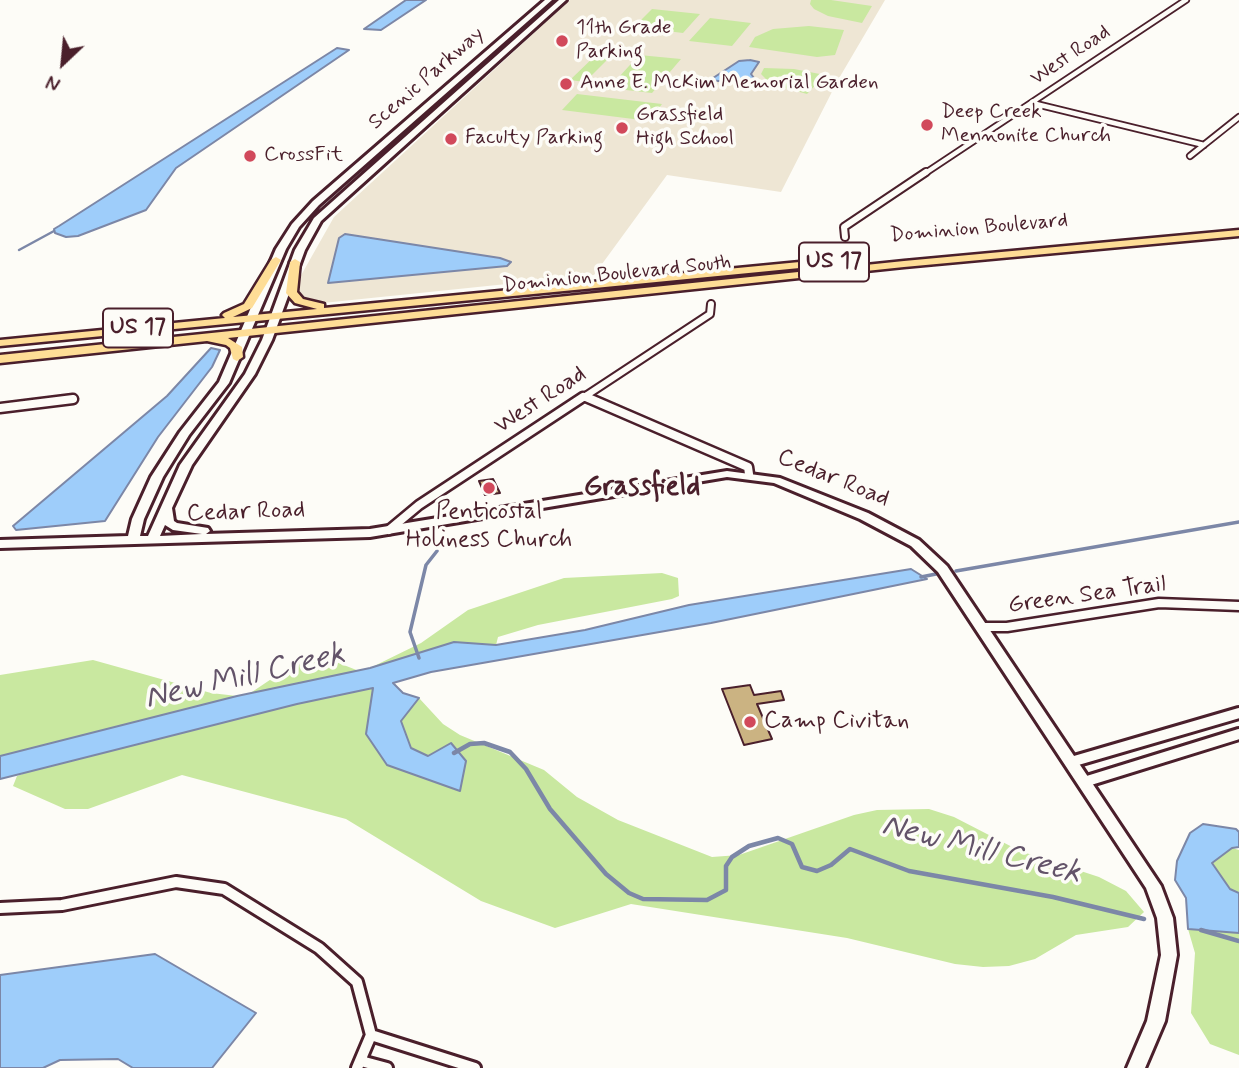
<!DOCTYPE html>
<html>
<head>
<meta charset="utf-8">
<style>
	body { margin:0 }
	#map { position:relative; width:1239px; height:1068px; overflow:hidden; background:#fdfcf7; font-family:Mynerve,sans-serif }
	canvas { display:block }
	.north { position:absolute; left:28px; top:28px; width:70px; height:70px; -webkit-text-stroke:5px #fdfcf7; paint-order:stroke; rotate:206deg; font-size:19px; font-weight:700; line-height:28px; text-align:center; color:#4a1f2b }
	.north::after { content:''; display:block; margin:auto; width:24px; height:32px; background:#4a1f2b; clip-path:polygon(50% 0,100% 100%,50% 72%,0 100%) }
</style>
</head>
<body>
<div id="map">
<canvas width="1239" height="1068"></canvas>
<div class="north">N</div>
</div>
<script>
const c = document.querySelector('canvas').getContext('2d');
c.lineJoin = 'round';
function paint(path, color) {
  c.fillStyle = color;
  c.fill(path, 'evenodd');
}
function shape(rows) {
  const path = new Path2D();
  for (const r of rows) {
    path.moveTo(r[0], r[1]);
    for (let i = 2; i < r.length; i += 2) path.lineTo(r[i], r[i + 1]);
  }
  return path;
}
function stroke(path, color, width, dash) {
  c.strokeStyle = color;
  c.lineWidth = width;
  c.lineCap = dash ? 'butt' : 'round';
  c.setLineDash(dash || []);
  c.stroke(path);
}
function drawText(font, color, halo, rows, align = 'center') {
  c.font = font + ' Mynerve,sans-serif';
  c.lineWidth = 7;
  c.setLineDash([]);
  c.textBaseline = 'middle';
  c.strokeStyle = halo;
  c.fillStyle = color;
  for (const [text, x, y, turn = 0] of rows) {
    c.save();
    c.translate(x, y);
    c.rotate((+turn || 0) * Math.PI / 180);
    c.textAlign = isNaN(turn) ? turn : align;
    if (halo) c.strokeText(text, 0, 0);
    c.fillText(text, 0, 0);
    c.restore();
  }
}
paint(shape([
	[570,0,885,0,838,80,781,192,667,175,594,275,313,304,297,298,295,286,334,217]
]), '#eee6d4');
paint(shape([
	[811,0,831,0,872,6,862,23,828,16,814,9,810,4],
	[652,9,700,14,683,33,634,27],
	[710,18,751,23,732,46,689,41],
	[809,26,844,30,835,55,817,57,749,47,755,37,773,29],
	[599,52,613,54,585,82,570,80],
	[639,55,681,59,652,93,609,88],
	[764,68,794,69,825,75,807,94,771,84,761,74],
	[577,94,662,104,649,121,562,110],
	[662,573,678,578,679,596,672,599,538,625,498,637,496,645,454,642,370,668,421,643,468,610,564,578],
	[321,656,359,671,249,694,301,659],
	[93,660,211,693,237,696,0,756,0,675],
	[374,688,366,734,387,765,428,756,411,748,401,721,419,698,443,724,460,735,544,770,577,797,618,820,712,857,739,855,854,815,877,810,929,809,954,817,1020,851,1099,877,1126,891,1144,912,1128,927,1076,935,1035,959,1009,966,983,967,955,964,847,938,631,904,555,928,481,901,346,819,182,775,88,809,65,809,13,786,17,776,50,764,297,704],
	[1232,848,1239,850,1239,893,1230,889,1212,862],
	[1188,929,1239,933,1239,1055,1210,1044,1191,1013,1195,953]
]), '#c9e8a0');
const water = shape([
	[406,0,426,0,381,30,364,29,406,0],
	[337,48,349,50,176,168,146,210,78,236,66,237,55,233,54,229,59,226,337,48],
	[750,60,759,62,751,74,760,86,710,80,739,61,750,60],
	[345,234,500,258,511,262,507,266,328,283,339,238,345,234],
	[211,348,220,350,212,367,158,437,105,521,16,530,13,526,167,396,211,348],
	[911,569,927,579,711,623,431,672,393,683,403,693,419,698,401,721,411,748,428,756,451,743,466,761,460,791,387,765,366,734,373,688,297,704,0,779,0,756,237,696,370,668,454,642,496,645,585,630,689,605,911,569],
	[1203,824,1236,829,1239,832,1239,847,1232,848,1212,863,1230,889,1239,893,1239,933,1188,929,1186,898,1175,880,1177,861,1190,833,1203,824],
	[155,954,256,1013,212,1068,133,1068,118,1059,60,1060,43,1068,0,1068,0,975,155,954]
]);
paint(water, '#9ecdfa');
stroke(water, '#7c87a7', 2);
stroke(shape([
	[19,250,54,231]
]), '#7c87a7', 2.5);
stroke(shape([
	[956,571,1239,522],
	[921,577,936,574],
	[419,658,410,632,426,565,437,551]
]), '#7c87a7', 3.5);
stroke(shape([
	[454,753,470,744,484,743,510,752,526,769,550,809,606,874,629,893,643,899,707,900,726,890,726,866,732,857,749,846,778,838,792,844,802,867,817,871,831,865,850,849,909,871,1053,897,1144,919],
	[1201,930,1239,941]
]), '#7c87a7', 4.5);
const building = shape([
	[493,479,500,493,485,495,479,481,493,479],
	[750,685,754,695,781,691,784,700,757,704,772,739,744,745,722,689,750,685]
]);
paint(building, '#cbb382');
stroke(building, '#4a1f2b', 2);
const streetFar3 = shape([
	[1032,103,1204,145],
	[1190,156,1239,117],
	[924,174,1186,0]
]);
const streetFar2 = shape([
	[845,237,844,227,926,172],
	[584,396,591,399],
	[581,399,710,314,711,304]
]);
const streetFar1 = shape([
	[586,397,748,467,749,474],
	[0,408,73,399],
	[389,530,419,505,583,397],
	[981,627,1007,627,1159,603,1239,606]
]);
const street = shape([
	[1071,762,1239,713],
	[1084,782,1239,734],
	[0,908,62,905,176,882,224,889,319,948,357,982,371,1035,357,1068],
	[371,1035,475,1068],
	[361,1061,387,1068]
]);
const secondary = shape([
	[545,0,552,0,319,205,299,227,286,249,229,383,189,435,163,477,144,519,140,536,148,536,180,465,245,374,262,340,295,250,314,218,559,0,566,0,321,221,305,250,272,340,255,374,192,465,172,508,174,521,177,523,208,528,210,531,206,534,370,529,727,471,780,478,868,513,919,540,947,566,1161,886,1173,918,1177,955,1165,1021,1145,1068,1127,1068,1147,1021,1161,955,1157,918,1146,888,938,572,911,546,860,519,774,483,727,477,370,537,0,548,0,540,128,536,132,519,151,477,180,432,219,382,276,249,292,224,313,201,545,0],
	[165,525,173,530,202,534,160,536,165,525]
]);
const highway = shape([
	[1239,230,1239,236,904,267,228,338,242,347,243,357,237,361,233,359,230,348,226,345,207,341,0,363,0,355,904,261,1239,230],
	[276,257,281,260,252,308,233,317,317,309,295,303,286,293,290,262,295,259,300,262,297,292,303,299,324,304,324,308,810,261,815,264,810,267,0,346,0,340,225,318,222,315,224,313,244,304,271,260,276,257]
]);
stroke(streetFar3, '#4a1f2b', 8);
stroke(streetFar2, '#4a1f2b', 10);
stroke(streetFar1, '#4a1f2b', 13);
stroke(street, '#4a1f2b', 16);
stroke(secondary, '#4a1f2b', 6);
stroke(highway, '#4a1f2b', 5);
stroke(streetFar3, '#fdfcf7', 4.5);
stroke(streetFar2, '#fdfcf7', 6);
stroke(streetFar1, '#fdfcf7', 8);
stroke(street, '#fdfcf7', 10);
paint(secondary, '#fdfcf7');
paint(highway, '#fedd96');
for (const [x, y, r, color] of [
	[562,41,7,"#d1495b"],
	[566,84,7,"#d1495b"],
	[927,125,7,"#d1495b"],
	[622,128,7,"#d1495b"],
	[451,139,7,"#d1495b"],
	[250,156,7,"#d1495b"],
	[489,488,7,"#d1495b"],
	[750,722,7,"#d1495b"]
]) {
  const dot = new Path2D();
  dot.arc(x, y, r, 0, 2 * Math.PI);
  c.fillStyle = color;
  c.fill(dot);
  stroke(dot, '#fdfcf7', 2.5);
}
drawText('21px', '#4a1f2b', '#fdfcf7', [
	["11th Grade",576,29],
	["Parking",576,53],
	["Anne E. McKim Memorial Garden",580,84],
	["Deep Creek",941,113],
	["Mennonite Church",941,137],
	["Grassfield",636,116],
	["High School",636,140],
	["Faculty Parking",465,139],
	["CrossFit",264,156]
], 'left');
drawText('21px', '#4a1f2b', '#fdfcf7', [
	["West Road",1071,56,-34],
	["Scenic Parkway",427,79,-41],
	["Dominion Boulevard",979,229,-5],
	["Dominion Boulevard South",617,275,-6]
]);
for (const [x, y, w] of [
	[834,262,70],
	[138,328,70]
]) {
  const box = new Path2D();
  box.roundRect(x - w / 2, y - 19.5, w, 39, 5);
  c.fillStyle = '#fdfcf7';
  c.fill(box);
  stroke(box, '#4a1f2b', 2);
}
drawText('bold 23px', '#4a1f2b', null, [
	["US 17",834,262],
	["US 17",138,328]
]);
drawText('24px', '#4a1f2b', '#fdfcf7', [
	["West Road",541,401,-33],
	["Cedar Road",833,479,22],
	["Cedar Road",246,513,-2],
	["Green Sea Trail",1087,596,-8]
]);
drawText('24px', '#4a1f2b', '#fdfcf7', [
	["Penticostal",489,513],
	["Holiness Church",489,541],
	["Camp Civitan",764,722,"left"]
]);
drawText('bold 28px', '#4a1f2b', '#fdfcf7', [
	["Grassfield",642,488]
]);
drawText('italic 32px', '#635369', '#fdfcf7', [
	["New Mill Creek",245,678,-13],
	["New Mill Creek",981,851,14]
]);
</script>
</body>
</html>
